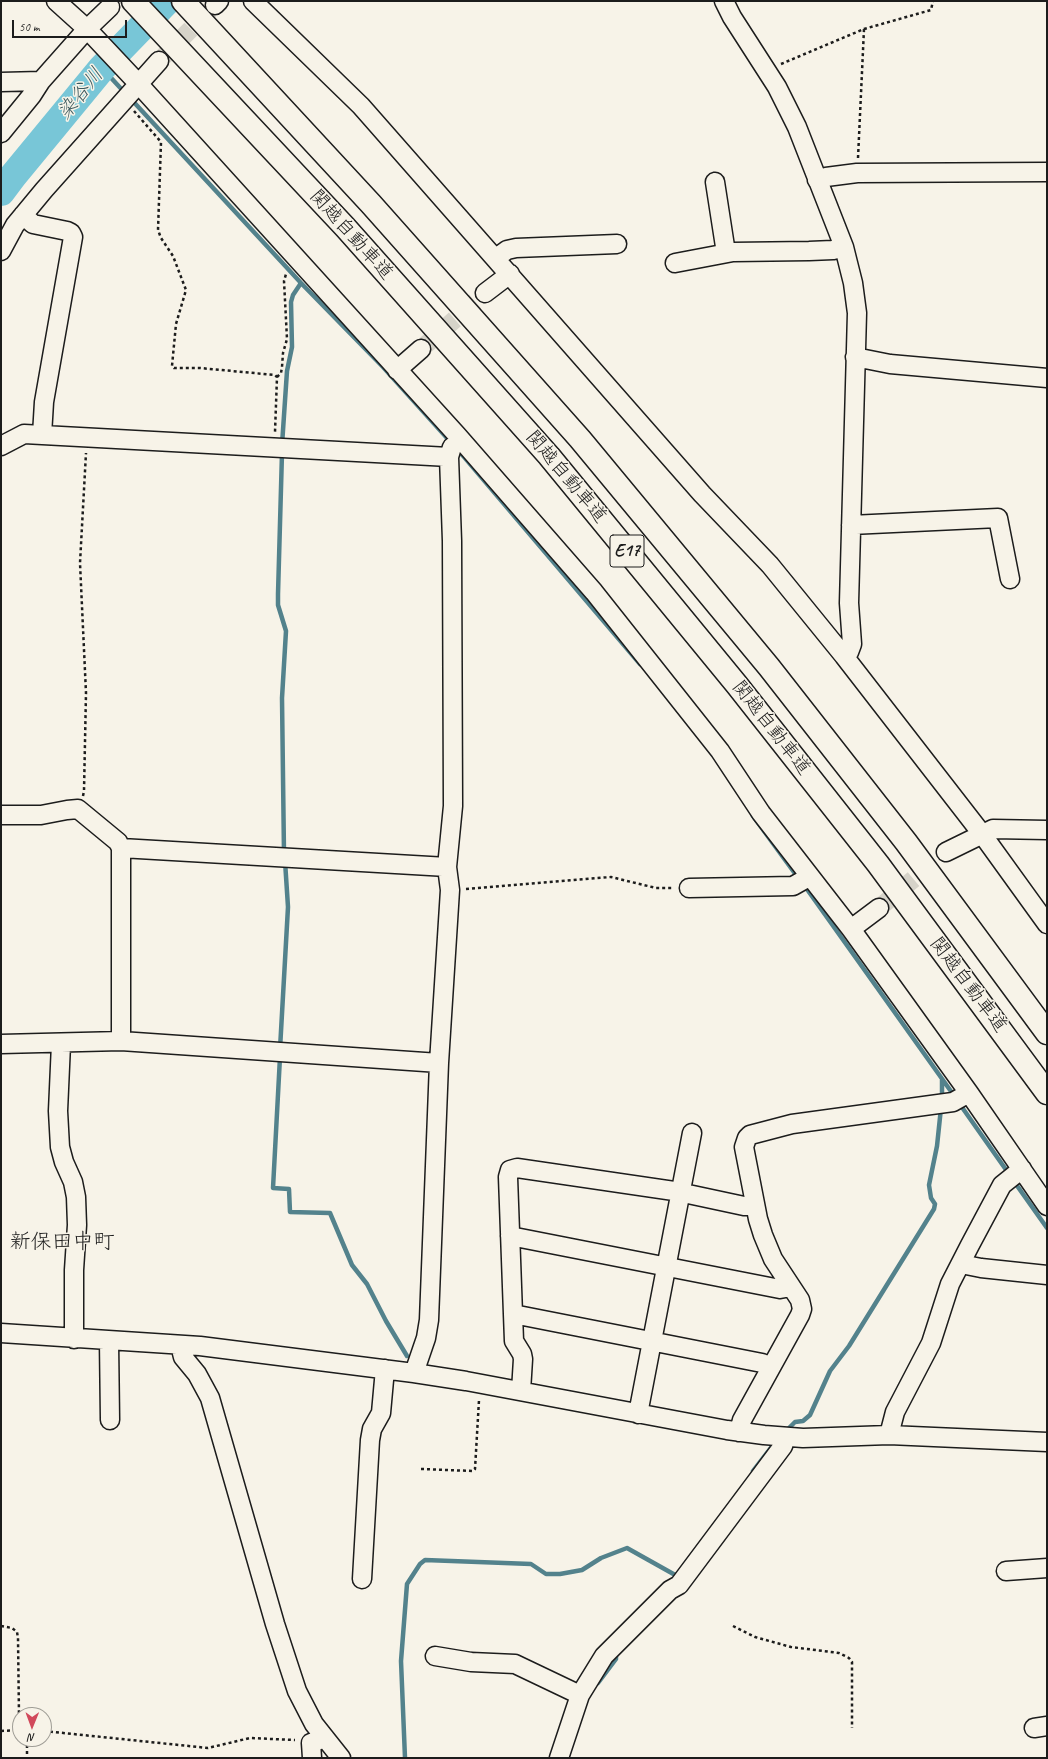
<!DOCTYPE html>
<html>
<head>
<meta charset="utf-8">
<style>
	body { margin:0 }
	#map { position:relative; width:1048px; height:1759px; overflow:hidden; background:#f7f3e8; font-family:Caveat,sans-serif }
	canvas { display:block }
	.frame { position:absolute; inset:0; border:2px solid #1c1c1c; pointer-events:none }
	.north { position:absolute; left:12px; top:1707px; width:40px; height:40px; box-sizing:border-box; background:#f7f3e8; border:1px solid #9f9d96; border-radius:50%; rotate:181deg; font-size:11px; font-weight:700; line-height:16px; text-align:center; color:#1c1c1c }
	.north::after { content:''; display:block; margin:auto; width:14px; height:18px; background:#d1495b; clip-path:polygon(50% 0,100% 100%,50% 72%,0 100%) }
	.scale { position:absolute; left:12px; top:20px; width:115px; height:18px; box-sizing:border-box; border:2px solid #1c1c1c; border-top:0; padding-left:5px; font-size:12px; line-height:14px; white-space:nowrap; color:#1c1c1c; -webkit-text-stroke:3px #f7f3e8; paint-order:stroke }
</style>
</head>
<body>
<div id="map">
<canvas width="1048" height="1759"></canvas>
<div class="frame"></div>
<div class="north">N</div>
<div class="scale">50 m</div>
</div>
<script>
const c = document.querySelector('canvas').getContext('2d');
c.lineJoin = 'round';
function shape(rows) {
  const path = new Path2D();
  for (const r of rows) {
    path.moveTo(r[0], r[1]);
    for (let i = 2; i < r.length; i += 2) path.lineTo(r[i], r[i + 1]);
  }
  return path;
}
function stroke(path, color, width, dash) {
  c.strokeStyle = color;
  c.lineWidth = width;
  c.lineCap = dash ? 'butt' : 'round';
  c.setLineDash(dash || []);
  c.stroke(path);
}
function drawText(font, color, halo, rows, align = 'center') {
  c.font = font + ' Caveat,"Klee One",sans-serif';
  c.lineWidth = 3;
  c.setLineDash([]);
  c.textBaseline = 'middle';
  c.strokeStyle = halo;
  c.fillStyle = color;
  for (const [text, x, y, turn = 0] of rows) {
    c.save();
    c.translate(x, y);
    c.rotate((+turn || 0) * Math.PI / 180);
    c.textAlign = isNaN(turn) ? turn : align;
    if (halo) c.strokeText(text, 0, 0);
    c.fillText(text, 0, 0);
    c.restore();
  }
}
stroke(shape([
	[102,68,125,93],
	[130,98,301,283,383,367,465,458,640,664],
	[282,445,287,371,292,347,291,302,293,295,301,283],
	[282,453,278,594,278,605,286,631,282,698,284,854],
	[753,816,799,879],
	[804,885,955,1097],
	[280,1049,288,907,285,861],
	[280,1057,273,1188,289,1189,290,1212,330,1213,352,1265,367,1284,386,1321,407,1356],
	[942,1099,942,1080],
	[959,1103,1009,1174],
	[1013,1180,1047,1228],
	[786,1431,795,1422,803,1421,810,1415,830,1371,849,1346,934,1209,935,1204,931,1198,929,1185,937,1146,941,1108],
	[753,1471,773,1445],
	[598,1683,616,1659,616,1652],
	[405,1758,401,1661,407,1584,420,1564,425,1560,531,1564,546,1574,560,1574,582,1570,601,1558,627,1548,677,1576]
]), '#53828c', 4.5);
stroke(shape([
	[1,192,13,176,102,68,167,1]
]), '#78c6d7', 28);
stroke(shape([
	[159,61,215,5],
	[421,349,485,293],
	[879,908,946,852]
]), '#d6d3c9', 18, [18, 9]);
const minor = shape([
	[56,1,87,29,134,79,457,435,594,592,720,751,761,813,851,929,969,1093,1047,1206],
	[253,1,361,106,702,494,770,565,844,656,982,834,1047,924],
	[724,1,732,17,777,87,797,127,844,247,853,283,857,313,849,603,852,644,849,652,844,656],
	[215,5,219,1],
	[1,82,41,81],
	[1,133,32,95,41,81,87,29,110,7],
	[817,180,826,177,857,173,1047,172],
	[715,182,726,253],
	[23,215,33,224,67,231,71,233,73,237,44,402,42,435],
	[1,251,15,225,44,190,159,61],
	[496,258,507,250,516,248,617,244],
	[675,263,733,252,809,251,833,250,844,247],
	[485,293,510,274],
	[855,357,890,364,1047,378],
	[397,370,421,349],
	[1,446,24,434,449,457,452,447],
	[851,525,998,518,1010,579],
	[1,815,41,815,67,810,78,809,118,842,121,848,121,1041],
	[121,848,447,867],
	[946,852,993,829,1047,830],
	[689,888,793,886,809,877],
	[851,929,879,908],
	[1,1044,121,1041,439,1063],
	[61,1044,58,1111,60,1147,64,1162,73,1182,76,1197,77,1225,74,1270,74,1339],
	[510,1236,780,1289,791,1287],
	[961,1264,981,1268,1047,1275],
	[513,1314,762,1363,771,1367],
	[1,1333,200,1346,414,1373,466,1381,727,1430,764,1435,803,1438,889,1435,1047,1442],
	[109,1341,110,1420],
	[180,1345,183,1357,197,1374,210,1398,275,1624,297,1691,314,1724,341,1758],
	[414,1373,426,1338,429,1320,439,1063,450,890,447,867,453,806,452,541,449,457],
	[521,1391,523,1359,522,1354,514,1341,513,1314,508,1177,510,1170,517,1168,674,1191,744,1206,755,1206],
	[638,1414,692,1133],
	[739,1432,742,1420,800,1315,802,1309,800,1300,773,1259,763,1235,758,1219,744,1147,747,1138,750,1135,792,1124,953,1102,969,1093],
	[889,1435,895,1412,931,1343,950,1284,970,1245,1002,1185,1022,1169],
	[1006,1571,1047,1568],
	[362,1579,370,1440,372,1429,381,1413,385,1369],
	[435,1656,471,1662,515,1664,580,1695],
	[1034,1728,1047,1726],
	[312,1758,311,1743,325,1738],
	[559,1758,580,1695,604,1656,670,1590,679,1585,783,1446,786,1437]
]);
const highway = shape([
	[133,1,345,227,549,456,737,685,878,864,1047,1093],
	[183,1,371,204,580,439,769,667,906,842,1047,1033]
]);
stroke(minor, '#1c1c1c', 21);
stroke(highway, '#1c1c1c', 25);
stroke(shape([
	[781,64,864,29,931,10,933,1],
	[134,111,161,142,158,230,161,238,173,256,186,290,176,324,172,366,174,368,200,368,275,375,277,377,275,432],
	[858,158,864,29],
	[277,377,281,373,282,367,283,353,287,339,284,281,286,274],
	[83,796,84,791,86,693,80,563,86,453],
	[466,889,611,877,656,888,674,888],
	[421,1469,473,1471,475,1469,479,1400],
	[1,1626,12,1628,17,1632,18,1638,19,1716,20,1721],
	[733,1626,755,1637,791,1647,839,1653,849,1658,852,1662,852,1728],
	[1,1731,20,1730],
	[44,1731,208,1748,250,1738,295,1740],
	[27,1739,27,1758]
]), '#1c1c1c', 2.5, [3, 3]);
stroke(minor, '#f7f3e8', 18);
stroke(highway, '#f7f3e8', 22);
for (const [x, y, w] of [
	[627,551,34]
]) {
  const box = new Path2D();
  box.roundRect(x - w / 2, y - 16, w, 32, 3);
  c.fillStyle = '#f7f3e8';
  c.fill(box);
  stroke(box, '#1c1c1c', 1);
}
drawText('bold 18px', '#1c1c1c', null, [
	["E17",627,551]
]);
drawText('19px', '#1c1c1c', '#f7f3e8', [
	["関越自動車道",351,235,48],
	["関越自動車道",566,477,50],
	["関越自動車道",771,728,52],
	["関越自動車道",968,985,53]
]);
drawText('italic 20px', '#3c585d', '#f7f3e8', [
	["染谷川",81,94,-51]
]);
drawText('21px', '#1c1c1c', '#f7f3e8', [
	["新保田中町",62,1242]
]);
</script>
</body>
</html>
